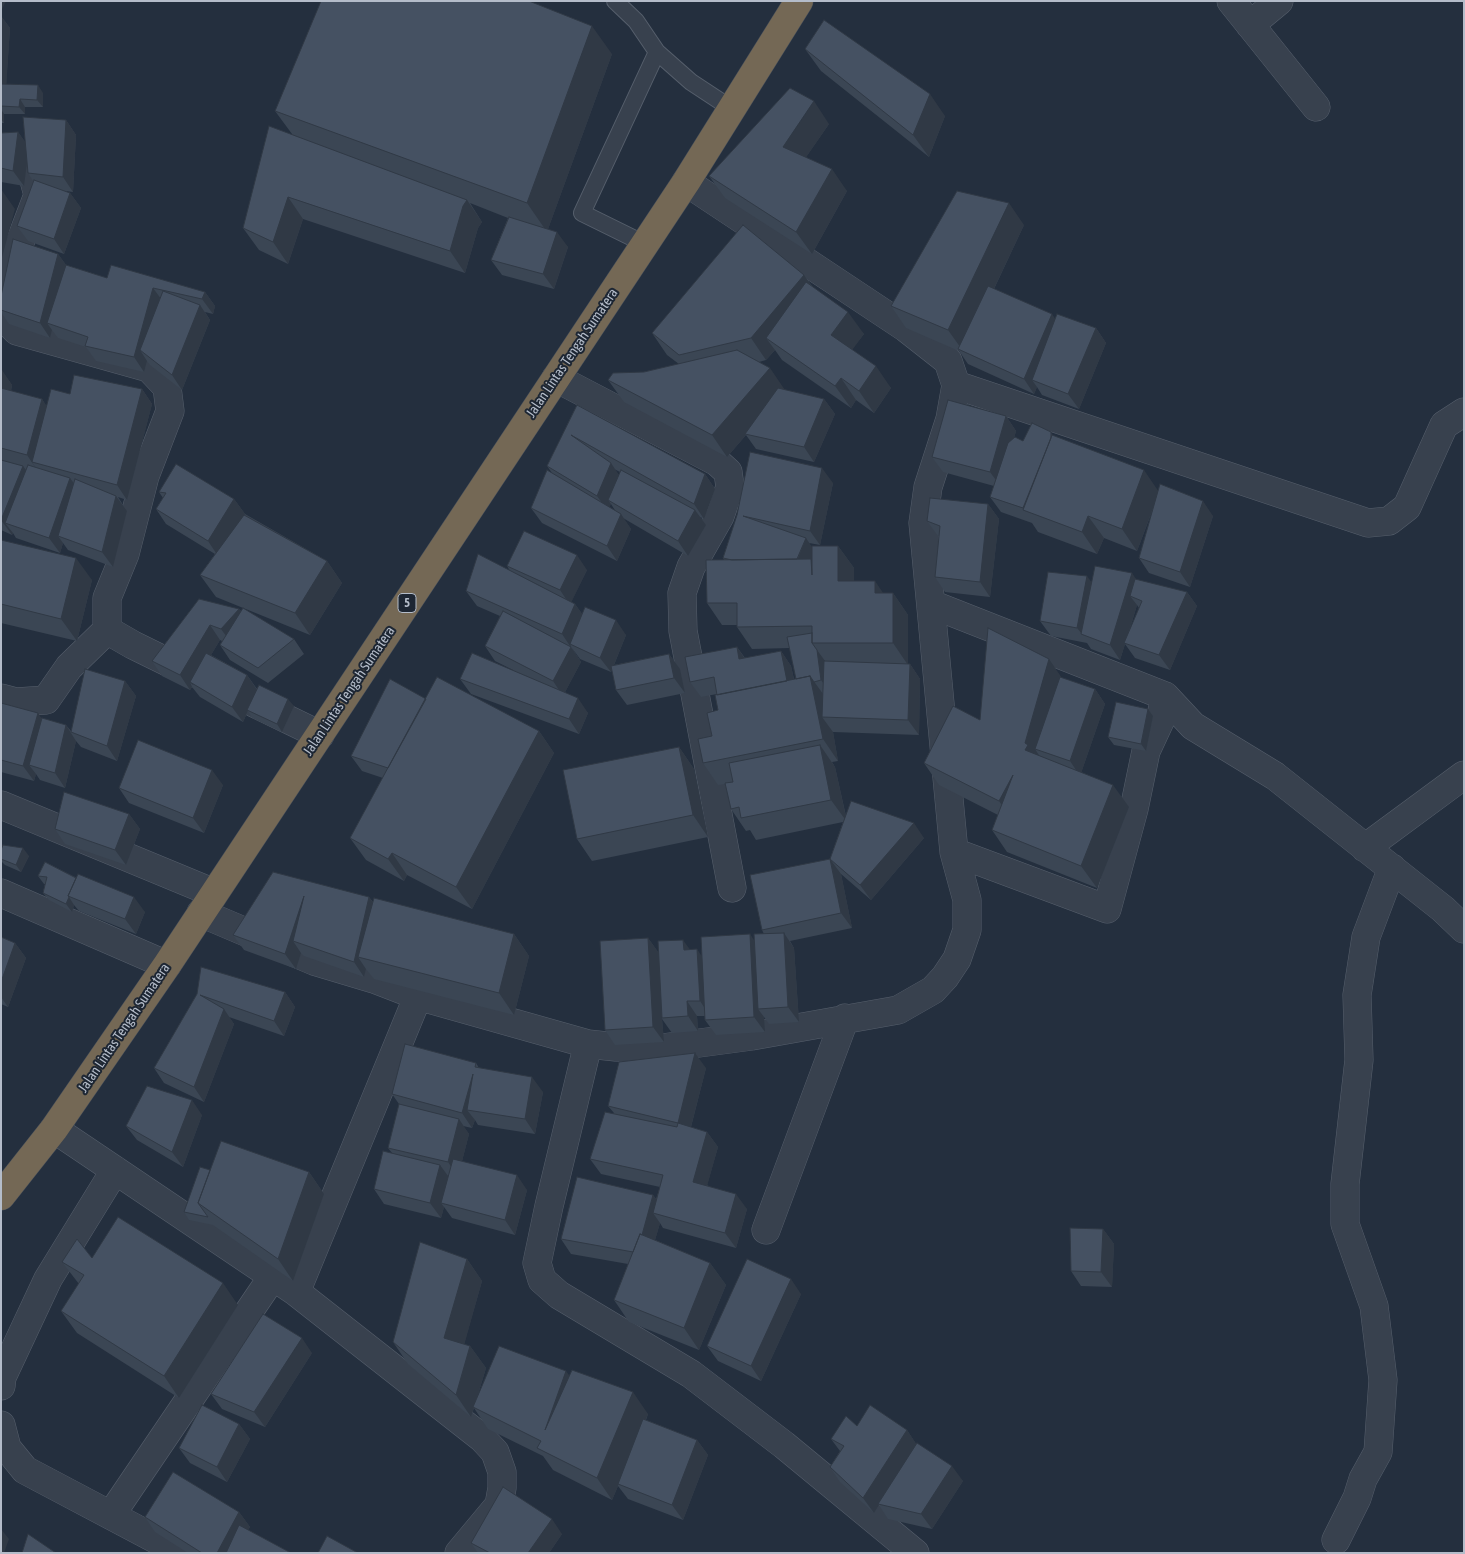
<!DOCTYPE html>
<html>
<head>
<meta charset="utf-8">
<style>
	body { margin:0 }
	#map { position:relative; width:1465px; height:1554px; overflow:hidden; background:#242f3e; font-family:"Asap Condensed",sans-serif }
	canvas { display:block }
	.frame { position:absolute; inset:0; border:2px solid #b4bcc9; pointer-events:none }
</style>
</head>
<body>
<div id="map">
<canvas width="1465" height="1554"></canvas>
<div class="frame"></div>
</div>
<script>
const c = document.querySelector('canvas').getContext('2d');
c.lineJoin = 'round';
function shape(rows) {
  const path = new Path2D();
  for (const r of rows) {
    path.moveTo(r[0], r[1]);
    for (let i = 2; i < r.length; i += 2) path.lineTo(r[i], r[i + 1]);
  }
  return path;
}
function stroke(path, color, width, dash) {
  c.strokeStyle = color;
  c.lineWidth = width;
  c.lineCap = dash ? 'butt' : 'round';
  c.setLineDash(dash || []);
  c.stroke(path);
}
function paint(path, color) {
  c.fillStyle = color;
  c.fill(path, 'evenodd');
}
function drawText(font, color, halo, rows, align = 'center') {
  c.font = font + ' "Asap Condensed",sans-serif';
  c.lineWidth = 4;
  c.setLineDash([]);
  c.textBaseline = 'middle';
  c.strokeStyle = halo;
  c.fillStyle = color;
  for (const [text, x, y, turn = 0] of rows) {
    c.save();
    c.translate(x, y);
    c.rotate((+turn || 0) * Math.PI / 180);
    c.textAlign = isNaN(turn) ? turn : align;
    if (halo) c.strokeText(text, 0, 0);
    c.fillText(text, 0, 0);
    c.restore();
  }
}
const lane = shape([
	[615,1,636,21,657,52,691,82,732,109],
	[645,244,582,213,657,52]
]);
const street = shape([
	[1231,1,1316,107],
	[1250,25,1279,1],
	[1,159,32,173,38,195,1,292],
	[1,308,2,316,17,331,149,368,167,387,170,411,145,476,125,554,107,598,107,630,133,645,190,673],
	[556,378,717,462,728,472,730,487,720,516,691,567,682,593,683,631,732,888],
	[956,385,1368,523,1389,521,1407,507,1444,425,1464,412],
	[931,604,1165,696,1193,726,1275,776,1443,909,1464,929],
	[1,698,16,702,46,700,69,667,107,630],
	[254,703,320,735],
	[1,805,214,893],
	[1365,848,1464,775],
	[954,852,1107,909,1134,809,1146,751,1160,721,1165,696],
	[1,893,167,965],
	[201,913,314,961,374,979,418,996,588,1044,549,1206,537,1263,542,1280,559,1295,691,1374,784,1445,915,1553],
	[588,1044,616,1047,662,1048,752,1036,898,1010,933,990,945,977,957,959,967,930,967,900,954,852,923,523,928,487,950,419,956,385,948,361,906,328,686,182],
	[54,1129,296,1292,482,1438,495,1452,502,1472,502,1488,499,1505,459,1553],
	[766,1230,845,1018],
	[296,1292,418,996],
	[1,1386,2,1377,48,1279,115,1170],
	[1,1425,7,1448,25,1470,182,1553],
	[111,1515,273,1276],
	[1336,1540,1357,1498,1363,1479,1378,1452,1383,1380,1374,1306,1345,1224,1345,1184,1359,1060,1357,995,1366,937,1392,868]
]);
const highway = shape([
	[1,1196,54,1129,167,965,686,182,799,1]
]);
stroke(lane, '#565f6c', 18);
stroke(street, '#565f6c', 29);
stroke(highway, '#434c59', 29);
stroke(lane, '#38414e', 16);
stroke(street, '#38414e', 28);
stroke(highway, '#746855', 28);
paint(shape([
	[1,16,10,28,6,85,43,93,43,107,25,107,25,114,4,114,4,123,1,123],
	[805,49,945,116,929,157,821,71],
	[612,54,548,229,568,247,554,289,502,275,491,260,508,218,470,203,482,222,478,228,465,273,303,219,288,264,259,250,243,228,292,134,275,111],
	[66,120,76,135,73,192,65,191,70,193,81,208,64,254,28,241,17,226,33,181,28,173,27,160,24,186,1,182,1,133,18,132,25,142],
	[829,124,806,157,847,191,812,254,725,198,709,176],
	[1024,225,994,289,1055,319,1096,328,1106,343,1079,409,1042,395,1037,387,1034,394,968,364,959,351,906,328,891,306],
	[58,254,66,265,107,278,205,292,215,306,213,314,205,312,210,320,182,390,150,365,147,361,144,372,96,361,86,347,58,338,52,330,50,338,9,324,1,312,1,296],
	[804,275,812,286,864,334,852,349,891,388,874,413,856,400,851,408,782,360,775,350,766,360,759,362,785,390,824,399,835,414,814,462,756,449,746,435,727,457,624,402,608,380,679,364,667,355,652,333],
	[1,370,12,385,11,391,42,399,46,406,70,394,142,389,152,404,127,500,118,497,127,511,113,567,68,550,63,543,60,553,16,538,13,533,12,535,1,530],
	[577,405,705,474,715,489,704,519,700,517,706,525,688,556,623,518,631,529,617,561,542,523,531,508,552,473,547,466],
	[614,469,620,472,619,475],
	[611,504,616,512,609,507],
	[1006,416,1016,431,1014,438,1023,441,1051,432,1052,435,1158,491,1213,516,1190,587,1149,573,1139,558,1153,509,1137,551,1104,538,1097,554,1038,532,1032,523,1001,512,990,497,994,486,943,472,932,457],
	[833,483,820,545,809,543,812,548,838,546,854,568,854,581,883,593,893,593,908,615,908,664,910,664,920,679,919,735,833,732,838,761,832,762,835,767,846,816,924,838,871,900,841,874,852,928,790,941,794,948,799,1022,769,1024,764,1017,765,1032,716,1035,705,1020,705,1016,697,1016,698,1031,672,1033,662,1019,664,1042,615,1045,605,1030,648,938,658,952,690,950,702,956,754,940,764,934,762,930,830,859,843,822,756,840,750,830,746,831,731,809,725,784,718,785,703,763,712,736,718,710,717,694,701,697,690,682,737,647,745,658,781,651,791,666,794,679,796,679,790,648,752,649,737,627,737,625,722,625,707,603,724,560,723,558,737,515],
	[159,492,234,499,245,514,327,561,342,583,310,635,216,597,200,575,215,554,166,524,156,509,163,498],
	[988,504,999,519,990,597,945,592,935,577,939,536,938,536,927,521],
	[1,540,92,580,77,641,1,623],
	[507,566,587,570,571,602,575,604,582,614,626,635,614,665,669,654,680,669,685,693,627,705,616,690,612,669,611,672,580,659,572,648,581,662,565,692,588,713,579,734,471,694,460,679,513,670,495,661,485,646,500,616,477,606,466,591,510,571],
	[1136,580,1187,592,1197,606,1170,670,1135,658,1125,644,1120,660,1091,649,1087,643,1051,636,1040,621,1092,582],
	[1137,605,1139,608,1129,632],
	[199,599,239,609,241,611,294,639,304,654,268,683,230,660,220,645,222,641,220,640,211,655,247,675,257,689,294,706,282,732,252,718,248,711,243,722,200,697,192,687,190,690,162,676,152,661],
	[1062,678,1095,689,1105,704,1081,773,1129,807,1097,888,1007,852,992,830,998,815,939,785,924,763,980,720],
	[125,681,136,696,117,761,81,747,76,741,65,788,40,780,36,774,34,781,1,772,1,703,41,718,66,725,71,731],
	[426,699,539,731,554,753,472,909,407,875,404,881,366,860,350,838,383,778,362,771,351,756],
	[1148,709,1153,716,1146,751,1114,745,1108,737],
	[679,747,694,769,708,837,592,861,577,839],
	[223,785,204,833,129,803,119,788],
	[129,814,140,829,126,865,65,844,55,829],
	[1,850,29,856,21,872,5,865,1,861],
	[45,862,145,912,136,934,79,911,74,905,72,912,49,900,43,893,45,884,44,884,38,876],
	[369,897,373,902,514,934,529,956,514,1015,374,979,366,969,364,977,304,956,301,953,296,969,244,950,233,935],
	[1,937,15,943,26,958,8,1007,1,1004],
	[285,992,295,1007,284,1036,229,1017,234,1024,204,1102,164,1083,154,1068,197,994],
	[476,1063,479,1068,543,1092,535,1134,478,1125,475,1120,472,1128,463,1126,469,1134,462,1161,527,1190,515,1235,452,1218,444,1207,441,1218,384,1204,374,1189,392,1153,388,1148,399,1104,392,1094],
	[706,1068,691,1127,707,1132,718,1147,707,1185,747,1209,736,1248,663,1228,660,1223,655,1240,710,1263,726,1285,699,1350,629,1322,614,1300,628,1264,571,1254,561,1239,653,1195,656,1199,660,1187,601,1174,590,1159,614,1113,608,1106],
	[202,1115,183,1167,137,1140,126,1126],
	[210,1170,309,1172,324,1194,293,1281,213,1225,189,1220,184,1212],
	[1103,1229,1114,1244,1112,1287,1081,1286,1071,1271],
	[92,1258,238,1305,179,1398,77,1333,61,1311,79,1284,62,1262],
	[467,1259,482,1281,464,1344,470,1346,486,1368,477,1398,570,1376,648,1414,646,1420,697,1440,708,1455,683,1520,628,1499,618,1486,612,1500,553,1470,543,1456,488,1429,474,1408,471,1417,408,1364,393,1342],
	[801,1294,761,1381,718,1361,707,1346],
	[312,1353,265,1427,222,1409,211,1394],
	[239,1424,250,1439,227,1482,190,1463,179,1448],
	[857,1426,907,1430,916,1444,963,1481,932,1529,888,1519,879,1505,874,1513,840,1482,830,1467,840,1451,831,1439],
	[239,1512,250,1527,248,1530,291,1553,188,1553,155,1532,145,1517],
	[562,1534,549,1553,478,1553,471,1543]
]), '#3b4654');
paint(shape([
	[1,1,6,1,2,9,1,8],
	[1,16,10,28,6,90,1,83],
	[592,26,612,54,547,232,527,203],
	[38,85,43,93,43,107,37,100],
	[930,94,945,116,929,157,913,135],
	[20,99,25,107,25,114,19,107],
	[814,101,829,124,798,169,783,147],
	[1,109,4,114,4,123,1,119],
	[66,120,76,135,73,192,63,177],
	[18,132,29,147,24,186,13,171],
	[832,169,847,191,812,254,796,232],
	[1,189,15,209,1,261],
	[70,193,81,208,64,254,54,239],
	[288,197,303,219,288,264,273,242],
	[467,200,482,222,478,228,465,273,450,251,463,206],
	[1009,203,1024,225,964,352,963,351,948,330],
	[557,232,568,247,554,289,543,274],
	[58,254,69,269,47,323,52,330,50,338,40,323],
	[804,275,819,297,766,338,775,350,766,360,751,338],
	[153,288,164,303,140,350,147,361,144,372,134,357],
	[205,292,215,306,213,314,202,299],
	[200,305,210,320,182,390,172,375],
	[848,312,864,334,847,357,831,335],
	[1052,314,1062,329,1032,380,1037,387,1034,394,1024,379],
	[1096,328,1106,343,1079,409,1068,394],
	[876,366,891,388,874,413,859,391],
	[770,368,785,390,745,434,746,435,727,457,712,435],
	[2,370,12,385,8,402,1,393,1,372],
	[841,378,856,400,851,408,835,386],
	[142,389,152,404,127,500,117,485],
	[42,399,52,414,32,462,37,470,27,455],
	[824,399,835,414,814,462,804,447],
	[1006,416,1016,431,1001,487,990,472],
	[611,463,621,478,608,500,611,504,608,511,597,496],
	[23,466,34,481,5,523,13,533,12,535,1,520],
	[822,468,833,483,820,545,810,531],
	[1144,470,1159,492,1137,551,1122,529],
	[705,474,715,489,704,519,694,504],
	[70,478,81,493,58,536,63,543,60,553,49,538],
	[116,496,127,511,113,567,102,552],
	[234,499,245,514,218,556,208,541],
	[1203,501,1213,516,1190,587,1180,572],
	[988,504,999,519,990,597,980,582],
	[695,510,706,525,688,556,678,541],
	[621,514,631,529,617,561,607,546],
	[1088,516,1104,538,1097,554,1082,532],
	[806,538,816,553,812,575,795,566],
	[838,546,854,568,854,603,838,581],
	[577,555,587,570,570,605,560,590],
	[76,558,92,580,77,641,61,619],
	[327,561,342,583,310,635,295,613],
	[1132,573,1142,588,1130,596,1137,605,1120,660,1110,645],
	[1087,576,1098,591,1082,634,1077,628],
	[875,581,890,603,875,593],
	[1187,592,1197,606,1170,670,1159,655],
	[893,593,908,615,908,665,893,643],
	[575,604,586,619,570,644,572,649,562,634],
	[239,609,250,624,232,644,221,629],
	[616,620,626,635,611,672,600,658],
	[210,625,220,640,193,685,190,682,192,687,190,690,180,675],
	[571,647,581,662,563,696,553,681],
	[737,647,747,662,739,659],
	[817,650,828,665,832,695,821,680],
	[781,651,791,666,798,699,787,684],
	[669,654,680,669,685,693,674,678],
	[1049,659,1064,681,1035,749,1042,760,1025,750,1025,743],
	[910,664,920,679,919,735,908,720],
	[247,675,257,690,243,722,232,707],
	[810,676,826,698,822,717,833,732,838,761,823,739],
	[125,681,136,696,117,761,107,746],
	[1095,689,1105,704,1080,776,1070,761],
	[578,698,588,713,579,734,569,719],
	[288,699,294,706,282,732,277,724],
	[1148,709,1153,716,1146,751,1141,744],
	[38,713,48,728,29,765,36,774,34,781,23,766],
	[66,725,76,741,65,788,55,773],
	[539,731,554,753,472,909,456,887],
	[820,745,835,767,847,822,831,800],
	[679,747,694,769,708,837,693,815],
	[212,770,223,785,204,833,193,818],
	[1013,775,1014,823,999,801],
	[1113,785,1129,807,1097,888,1081,866],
	[129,814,140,829,126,865,115,850],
	[914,823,924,838,871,900,860,885],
	[23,848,29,856,21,872,16,865],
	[392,853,407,875,404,881,388,859],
	[830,859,841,874,852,928,841,913],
	[304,896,293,941,301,953,296,969,285,954],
	[69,897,74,905,72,912,66,904],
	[134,897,145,912,136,934,125,919],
	[369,897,379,911,358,957,366,969,364,977,354,962],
	[784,933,794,948,799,1022,788,1007],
	[514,934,529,956,514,1015,499,993],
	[750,934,760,949,758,1009,764,1017,765,1032,754,1017],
	[648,938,659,953,662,1018,662,1019,664,1042,653,1027],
	[683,940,694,955,684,950],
	[15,943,26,958,8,1007,1,997,1,982],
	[697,949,707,964,710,1016,700,1001],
	[285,992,295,1007,284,1036,274,1021],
	[687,1001,697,1016,698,1031,688,1016],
	[224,1009,234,1024,204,1102,194,1087],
	[695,1053,706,1068,688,1138,678,1123],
	[473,1074,467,1110,475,1120,472,1128,462,1113],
	[532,1077,543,1092,535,1134,525,1119],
	[192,1100,202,1115,183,1167,172,1152],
	[459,1119,469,1134,458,1177,448,1162],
	[707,1132,718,1147,704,1197,693,1182],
	[440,1165,451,1180,441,1203,444,1207,441,1218,430,1203],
	[309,1172,324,1194,293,1281,278,1259],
	[517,1175,527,1190,515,1235,505,1220],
	[736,1194,747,1209,736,1248,725,1233],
	[653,1195,664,1210,653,1213,660,1223,647,1268,637,1253],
	[1103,1229,1114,1244,1112,1287,1101,1272],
	[467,1259,482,1281,460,1360,444,1338],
	[710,1263,726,1285,699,1350,684,1328],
	[791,1279,801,1294,761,1381,751,1366],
	[223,1283,238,1305,179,1398,164,1376],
	[302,1338,312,1353,265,1427,254,1412],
	[470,1346,486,1368,471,1417,456,1395],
	[566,1371,582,1393,545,1430],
	[633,1392,648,1414,619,1485,618,1484,618,1486,612,1500,597,1478],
	[239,1424,250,1439,227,1482,217,1467],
	[907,1430,917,1445,878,1504,879,1505,874,1513,863,1498],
	[697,1440,708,1455,683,1520,672,1505],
	[952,1466,963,1481,932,1529,921,1514],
	[239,1512,250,1527,235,1553,217,1553],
	[552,1519,562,1534,549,1553,528,1553],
	[1,1529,9,1539,4,1553,1,1553]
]), '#303945');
const building = shape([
	[321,1,529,1,592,26,527,203,275,111,321,1],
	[824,20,930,94,913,135,805,49,824,20],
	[1,84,38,85,37,100,20,99,19,107,1,106,1,84],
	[790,88,814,101,783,147,832,169,796,232,709,176,790,88],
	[23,117,66,120,63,177,28,173,23,117],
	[269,126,467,200,463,206,450,251,288,197,273,242,243,228,269,126],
	[18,132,13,171,1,168,1,133,18,132],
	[34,180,70,193,54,239,17,226,34,180],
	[957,191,1009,203,948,330,891,306,957,191],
	[509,217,557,232,543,274,491,260,509,217],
	[743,225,804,275,751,338,679,355,652,333,743,225],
	[13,239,58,254,40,323,1,310,1,296,13,239],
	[66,265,107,278,111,265,205,292,202,299,153,288,134,357,85,346,88,337,47,323,66,265],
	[806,282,848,312,831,335,876,366,859,391,841,378,835,386,766,338,806,282],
	[988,286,1052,314,1024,379,958,349,988,286],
	[163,291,200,305,172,375,140,350,163,291],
	[1057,314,1096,328,1068,394,1032,380,1057,314],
	[737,350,770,368,712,435,608,380,613,373,644,372,737,350],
	[74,375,142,389,117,485,32,462,51,389,70,394,74,375],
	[1,388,42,399,27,455,1,448,1,388],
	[778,388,824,399,804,447,745,434,778,388],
	[948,400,1006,416,990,472,932,457,948,400],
	[577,405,705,474,694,504,571,435,611,463,597,496,547,466,577,405],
	[1032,423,1051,432,1051,438,1023,508,990,497,1008,443,1015,437,1023,441,1032,423],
	[1052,435,1144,470,1122,529,1088,516,1082,532,1023,510,1052,435],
	[750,452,822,468,810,531,743,516,806,538,797,559,732,560,723,558,737,515,750,452],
	[1,460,23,466,1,520,1,460],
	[176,464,234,499,208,541,156,509,166,493,159,492,176,464],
	[28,465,70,478,49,538,5,523,28,465],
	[547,470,621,514,607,546,531,508,547,470],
	[621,470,695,510,678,541,608,500,621,470],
	[75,479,116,496,102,552,58,536,75,479],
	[1160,484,1203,501,1180,572,1139,558,1160,484],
	[930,498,988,504,980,582,935,577,940,526,927,521,930,498],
	[244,515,327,561,295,613,200,575,244,515],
	[524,531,577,555,560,590,507,566,524,531],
	[1,540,76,558,61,619,1,604,1,540],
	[812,546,838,546,838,581,875,581,875,593,893,593,893,643,812,643,812,626,737,627,737,603,707,603,706,560,811,559,812,575,812,546],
	[478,554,575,604,562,634,466,591,478,554],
	[1095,566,1132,573,1110,645,1081,634,1095,566],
	[1048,572,1087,576,1077,628,1040,621,1048,572],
	[1135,579,1187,592,1159,655,1124,643,1142,601,1130,596,1135,579],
	[199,599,239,609,221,629,210,625,180,675,152,661,199,599],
	[585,607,616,620,600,658,570,644,585,607],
	[243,608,294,639,258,668,220,645,243,608],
	[503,611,571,647,553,681,485,646,503,611],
	[988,628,1049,659,1025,743,1028,745,1025,750,1113,785,1081,866,992,830,1013,775,999,801,924,763,953,706,980,720,988,628],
	[812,633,812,643,817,650,821,680,814,682,810,676,796,679,787,637,812,633],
	[737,647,739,659,781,651,787,681,717,695,714,677,690,682,685,657,737,647],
	[206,653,247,675,232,707,190,682,206,653],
	[472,653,578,698,569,719,460,679,472,653],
	[669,654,674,678,616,690,611,666,669,654],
	[824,661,910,664,908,720,822,717,824,661],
	[85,669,125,681,107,746,71,732,85,669],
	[810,676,823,739,703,763,698,739,712,736,707,713,718,710,715,695,810,676],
	[437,677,539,731,456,887,392,853,388,859,350,838,437,677],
	[1060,677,1095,689,1070,761,1035,749,1060,677],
	[390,679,426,699,388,768,351,756,390,679],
	[259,685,288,699,277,724,247,710,259,685],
	[1116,702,1148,709,1141,744,1108,737,1116,702],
	[1,703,38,713,23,766,1,760,1,703],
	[42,718,66,725,55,773,29,765,42,718],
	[138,740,212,770,193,818,119,788,138,740],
	[820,745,831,800,741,818,739,807,731,809,725,783,733,782,729,763,820,745],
	[679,747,693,815,577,839,563,770,679,747],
	[64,792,129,814,115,850,55,829,64,792],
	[851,801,914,823,860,885,830,859,851,801],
	[3,845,23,848,16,865,1,859,1,850,3,845],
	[830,859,841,913,762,930,750,875,830,859],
	[45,862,76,878,68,896,69,897,66,904,43,893,47,877,38,876,45,862],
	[273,872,369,897,354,962,293,941,304,896,285,954,233,935,273,872],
	[78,874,134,897,125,919,68,896,78,874],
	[374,898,514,934,499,993,358,957,374,898],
	[784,933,788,1007,758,1009,754,934,784,933],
	[750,934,754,1017,705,1020,701,937,750,934],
	[1,937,15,943,1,982,1,937],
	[648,938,653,1027,605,1030,600,941,648,938],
	[683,940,684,950,697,949,700,1001,687,1001,688,1016,662,1018,658,941,683,940],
	[201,967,285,992,274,1021,200,995,224,1009,194,1087,154,1068,197,994,201,967],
	[405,1044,476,1063,475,1067,532,1077,525,1119,467,1110,473,1074,462,1113,392,1094,405,1044],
	[695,1053,678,1123,608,1106,619,1062,695,1053],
	[147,1086,192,1100,172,1152,126,1126,147,1086],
	[399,1104,459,1119,448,1162,388,1148,399,1104],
	[605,1112,677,1127,678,1123,707,1132,693,1182,736,1194,725,1233,653,1213,663,1175,590,1159,605,1112],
	[221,1141,309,1172,278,1259,198,1203,221,1141],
	[383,1151,440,1165,430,1203,374,1189,383,1151],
	[453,1159,517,1175,505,1220,441,1203,453,1159],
	[200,1167,210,1170,198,1203,208,1217,184,1212,200,1167],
	[577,1177,653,1195,642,1235,640,1234,633,1252,561,1239,577,1177],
	[118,1217,223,1283,164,1376,61,1311,84,1275,62,1262,77,1239,92,1258,118,1217],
	[1070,1228,1103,1229,1101,1272,1071,1271,1070,1228],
	[640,1234,710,1263,684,1328,614,1300,640,1234],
	[420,1242,467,1259,444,1338,470,1346,456,1395,393,1342,420,1242],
	[747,1259,791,1279,751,1366,707,1346,747,1259],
	[263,1314,302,1338,254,1412,211,1394,263,1314],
	[499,1346,566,1371,545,1430,572,1370,633,1392,597,1478,537,1448,541,1441,473,1407,499,1346],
	[202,1405,239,1424,217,1467,179,1448,202,1405],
	[870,1405,907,1430,863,1498,830,1467,844,1446,831,1439,846,1416,857,1426,870,1405],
	[643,1419,697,1440,672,1505,618,1484,643,1419],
	[917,1443,952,1466,921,1514,878,1504,917,1443],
	[173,1472,239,1512,217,1553,202,1553,145,1517,173,1472],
	[503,1487,552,1519,528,1553,490,1553,471,1543,503,1487],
	[239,1525,291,1553,226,1553,239,1525],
	[28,1534,56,1553,22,1553,28,1534],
	[327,1536,358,1553,318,1553,327,1536]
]);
paint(building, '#455162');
stroke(building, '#303945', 1);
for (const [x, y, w] of [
	[407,603,18]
]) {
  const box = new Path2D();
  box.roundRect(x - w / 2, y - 9.5, w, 19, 4);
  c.fillStyle = '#1d2633';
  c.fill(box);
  stroke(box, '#b4bcc9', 1);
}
drawText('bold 12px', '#b4bcc9', null, [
	["5",407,603]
]);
drawText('14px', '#b4bcc9', '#1d2633', [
	["Jalan Lintas Tengah Sumatera",572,353,-56],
	["Jalan Lintas Tengah Sumatera",349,691,-56],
	["Jalan Lintas Tengah Sumatera",124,1028,-56]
]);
</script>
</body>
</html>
